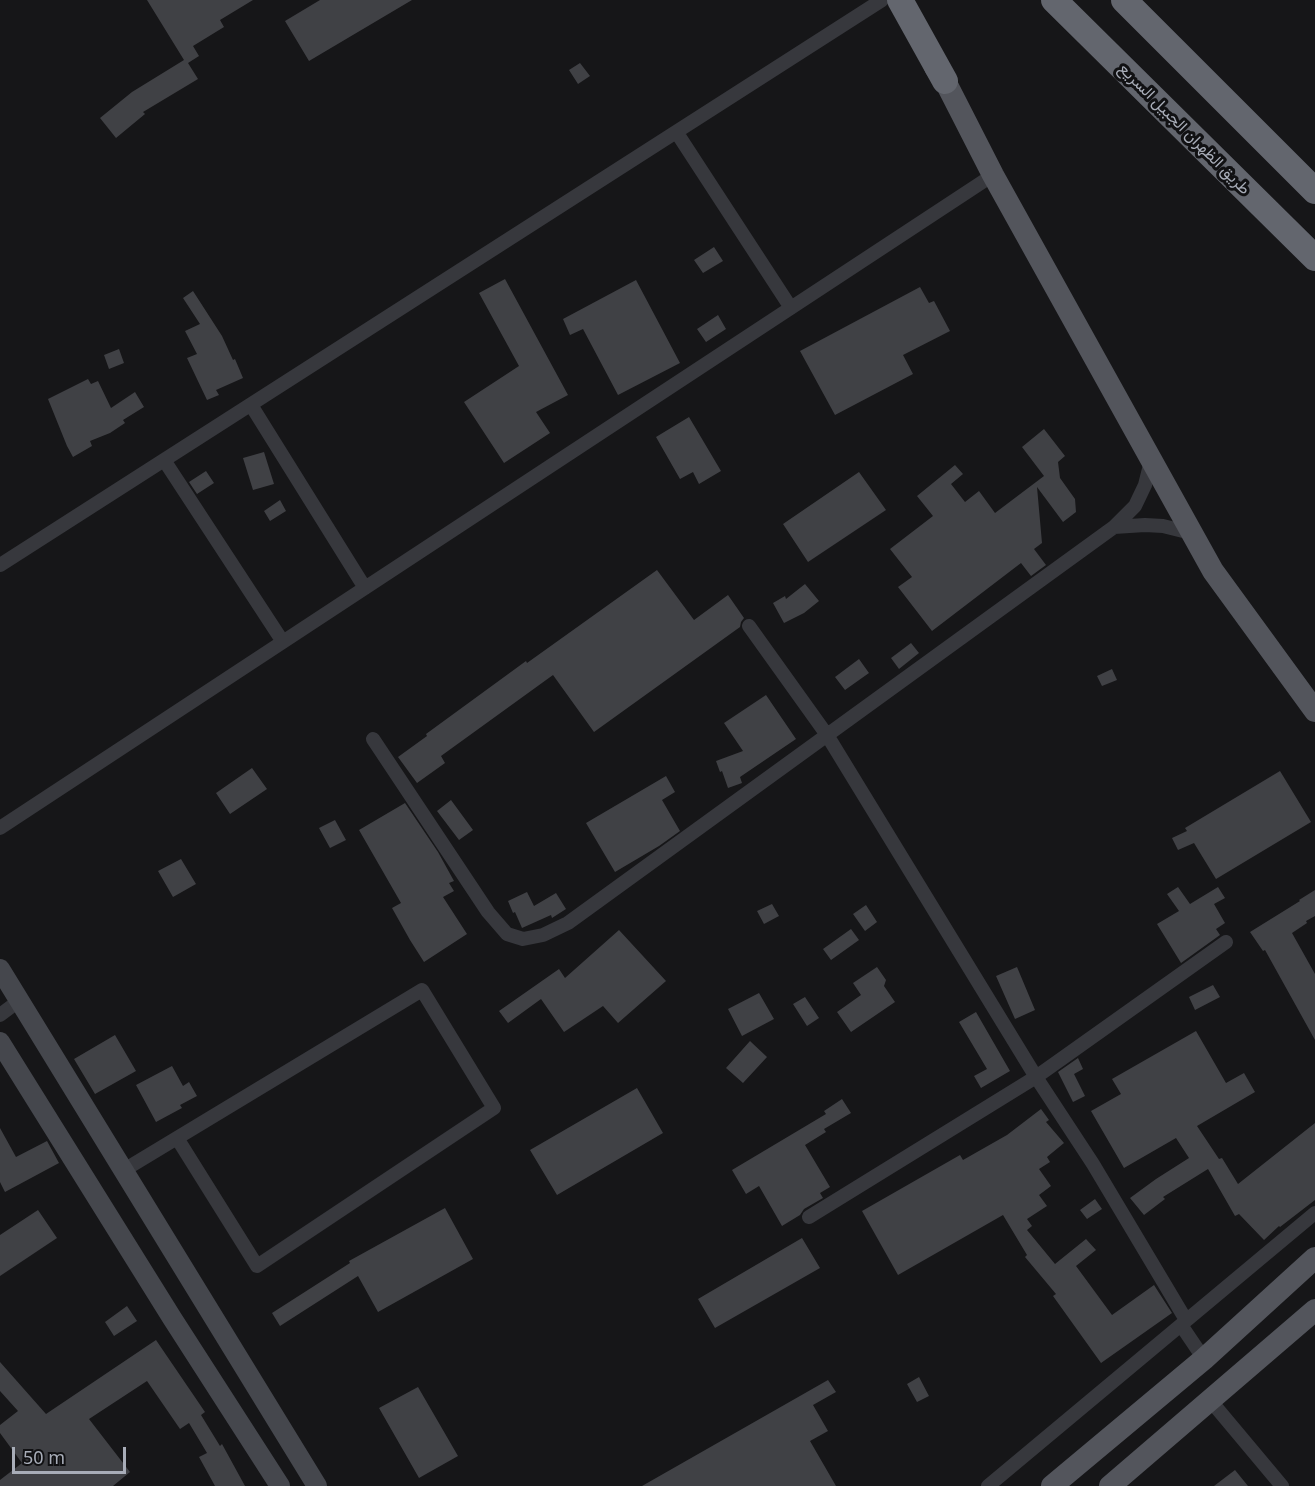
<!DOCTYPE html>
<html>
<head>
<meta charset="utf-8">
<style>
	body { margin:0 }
	#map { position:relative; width:1315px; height:1486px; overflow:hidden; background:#161618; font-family:"Noto Sans",sans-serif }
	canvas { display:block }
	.scale { position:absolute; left:12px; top:1447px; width:114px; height:27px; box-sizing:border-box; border:3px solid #a8adb8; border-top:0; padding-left:8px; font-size:18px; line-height:21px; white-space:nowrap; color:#a8adb8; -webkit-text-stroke:4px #111113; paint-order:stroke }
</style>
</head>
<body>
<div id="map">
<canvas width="1315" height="1486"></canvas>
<div class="scale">50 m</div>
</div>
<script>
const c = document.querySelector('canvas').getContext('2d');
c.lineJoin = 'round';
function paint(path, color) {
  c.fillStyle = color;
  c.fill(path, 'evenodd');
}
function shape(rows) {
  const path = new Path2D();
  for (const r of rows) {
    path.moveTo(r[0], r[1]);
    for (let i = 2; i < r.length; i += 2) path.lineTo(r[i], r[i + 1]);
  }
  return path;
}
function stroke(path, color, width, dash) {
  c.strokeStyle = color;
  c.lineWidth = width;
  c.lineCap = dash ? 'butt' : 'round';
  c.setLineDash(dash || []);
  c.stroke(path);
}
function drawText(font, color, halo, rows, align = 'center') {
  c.font = font + ' "Noto Sans",Vazirmatn,sans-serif';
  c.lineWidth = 6;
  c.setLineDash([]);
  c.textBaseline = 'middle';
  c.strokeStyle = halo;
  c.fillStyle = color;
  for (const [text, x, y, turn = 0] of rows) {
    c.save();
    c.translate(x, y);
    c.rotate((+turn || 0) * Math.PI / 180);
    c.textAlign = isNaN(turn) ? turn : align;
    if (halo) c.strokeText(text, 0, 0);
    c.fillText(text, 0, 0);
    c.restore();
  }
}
paint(shape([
	[147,0,253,0,220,20,224,27,193,46,199,56,188,63,198,79,143,112,145,114,116,138,100,118,132,92,184,60],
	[320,0,412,0,309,61,285,21],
	[580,63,590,76,578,84,569,70],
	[714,247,723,261,703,273,694,260],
	[505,279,568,395,536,412,550,433,504,463,464,402,519,366,479,293],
	[636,280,680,363,618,395,583,329,570,335,563,319],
	[920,287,929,303,934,301,950,331,903,355,913,374,835,415,800,351],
	[193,291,222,336,233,360,235,359,243,378,216,390,219,395,207,400,187,358,197,354,185,331,200,324,183,298],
	[718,315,726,329,706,342,697,329],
	[119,349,124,363,109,369,104,355],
	[88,379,91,384,98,381,111,408,135,392,144,407,123,420,125,423,110,433,90,441,92,446,73,457,67,446,48,399],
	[689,417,721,471,699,484,693,472,680,479,656,437],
	[1044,429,1065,456,1058,462,1060,478,1075,499,1076,512,1063,522,1037,487,1042,543,1034,549,1046,565,1031,576,1021,563,932,631,898,587,912,577,890,549,933,516,917,496,955,465,963,474,951,484,965,502,979,491,995,513,1044,476,1022,447],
	[264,452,274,484,253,490,243,458],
	[206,471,214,483,197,494,189,482],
	[859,472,886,510,808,562,783,524],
	[280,500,286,511,270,521,264,511],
	[657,570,694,620,728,595,744,618,741,622,740,627,594,732,553,675,441,756,445,763,417,783,398,757,427,736,426,734,526,661,527,663],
	[805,584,819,601,804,613,784,623,773,603,785,596,786,599],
	[911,643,919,653,899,669,891,658],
	[859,659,869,673,845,690,835,677],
	[1112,669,1117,680,1102,686,1097,676],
	[766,695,796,739,740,777,742,783,728,788,722,771,720,772,716,761,743,751,724,723],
	[252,768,267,789,230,814,216,793],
	[1280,771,1311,822,1216,879,1194,843,1178,850,1172,838,1187,831,1185,828],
	[666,776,675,792,662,800,680,831,659,846,615,872,586,823],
	[451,800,473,830,459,840,437,811],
	[405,803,438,852,454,881,449,883,454,891,443,897,467,934,424,962,410,940,392,908,401,903,359,830],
	[335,820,346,840,330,848,319,828],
	[181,859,196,884,173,897,158,871],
	[1178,887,1190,904,1218,887,1225,898,1214,904,1225,923,1216,929,1220,935,1181,963,1157,924,1179,911,1167,894],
	[1315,890,1315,916,1306,921,1307,923,1292,933,1315,974,1315,1040,1265,950,1263,951,1250,932,1300,901,1299,900],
	[527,892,534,906,556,893,566,909,552,918,551,915,522,928,515,912,513,913,508,901],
	[772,904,779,916,764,924,757,911],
	[866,905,877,922,865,931,853,914],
	[851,929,859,940,831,960,823,949],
	[619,930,666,981,618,1023,603,1006,564,1032,541,999,508,1023,499,1011,559,969,565,978],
	[877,967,886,980,884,986,895,1002,851,1032,837,1012,861,995,853,983],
	[1017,967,1035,1010,1015,1019,996,976],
	[1213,985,1220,997,1195,1010,1189,997],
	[759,993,774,1019,742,1036,728,1009],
	[805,997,819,1018,807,1026,793,1004],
	[976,1012,1010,1071,981,1088,974,1076,987,1069,959,1022],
	[1196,1031,1226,1083,1244,1073,1255,1092,1197,1126,1219,1159,1222,1158,1238,1184,1315,1123,1315,1200,1280,1227,1279,1226,1264,1240,1239,1214,1235,1216,1208,1169,1163,1197,1165,1199,1144,1215,1130,1198,1156,1179,1189,1158,1176,1138,1124,1168,1091,1111,1121,1094,1112,1079],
	[115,1035,136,1071,95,1094,74,1059],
	[750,1041,767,1057,743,1083,726,1068],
	[1078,1058,1083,1069,1074,1074,1085,1096,1073,1102,1058,1072],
	[172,1066,183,1086,189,1082,197,1096,180,1105,182,1108,156,1122,136,1085],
	[637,1088,663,1133,557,1195,530,1150],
	[842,1099,851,1113,824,1129,826,1132,805,1145,830,1187,820,1193,823,1198,804,1209,800,1215,782,1226,759,1186,746,1194,732,1170,826,1114,824,1111],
	[1041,1109,1049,1120,1046,1122,1064,1143,1047,1157,1050,1162,1039,1169,1051,1186,1039,1195,1047,1206,1027,1219,1032,1226,1027,1230,1055,1264,1086,1239,1096,1250,1076,1266,1112,1315,1154,1285,1172,1313,1101,1363,1053,1296,1056,1294,1025,1257,1027,1255,1003,1215,898,1275,862,1211,960,1155,963,1160,1007,1135],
	[0,1128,16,1157,47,1141,59,1163,5,1192,0,1182],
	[1095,1199,1102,1209,1087,1219,1080,1210],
	[445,1208,473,1259,378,1312,358,1276,280,1326,272,1313,350,1263,349,1261],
	[38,1210,57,1238,0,1276,0,1235],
	[802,1238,820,1268,715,1328,698,1299],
	[127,1306,137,1321,114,1336,105,1322],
	[156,1340,205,1412,201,1415,220,1446,222,1444,245,1486,215,1486,199,1457,207,1453,189,1423,180,1429,147,1381,89,1419,130,1472,113,1486,0,1486,0,1480,22,1463,0,1433,0,1425,18,1411,0,1391,0,1362,46,1414],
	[919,1377,929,1396,917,1402,907,1384],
	[828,1380,836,1392,813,1405,828,1431,810,1441,836,1486,642,1486],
	[418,1387,458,1456,419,1478,379,1408],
	[1235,1470,1248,1486,1214,1486]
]), '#404145');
stroke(shape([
	[677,133,791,308],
	[251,405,365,588],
	[164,460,283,642],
	[1151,461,1145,485,1135,506,1114,527,1145,525,1163,526,1191,533],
	[0,565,882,0],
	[749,626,827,735,1036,1077,1093,1164,1186,1320],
	[373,739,488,912,507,934,523,939,543,935,568,923,1114,527],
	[0,828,993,175],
	[0,1015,20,1000],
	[124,1170,177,1138,422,990,494,1108,257,1266,177,1138],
	[809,1217,1036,1077,1226,942],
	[1181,1325,1204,1359],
	[1210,1400,1282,1486],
	[988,1486,1315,1213]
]), '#37383d', 14);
stroke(shape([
	[0,969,317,1486],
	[0,1042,172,1318,280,1486]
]), '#45474d', 20);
stroke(shape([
	[935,67,945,81,993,175,1213,571,1315,711],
	[1052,1486,1204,1359,1315,1258],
	[1110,1486,1315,1310]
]), '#53555c', 22);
stroke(shape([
	[900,0,945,81],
	[1054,0,1315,258],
	[1124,0,1315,191]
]), '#63666e', 26);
drawText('16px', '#a8adb8', '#111113', [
	["طريق الظهران الجبيل السريع",1184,129,45]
]);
</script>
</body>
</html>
